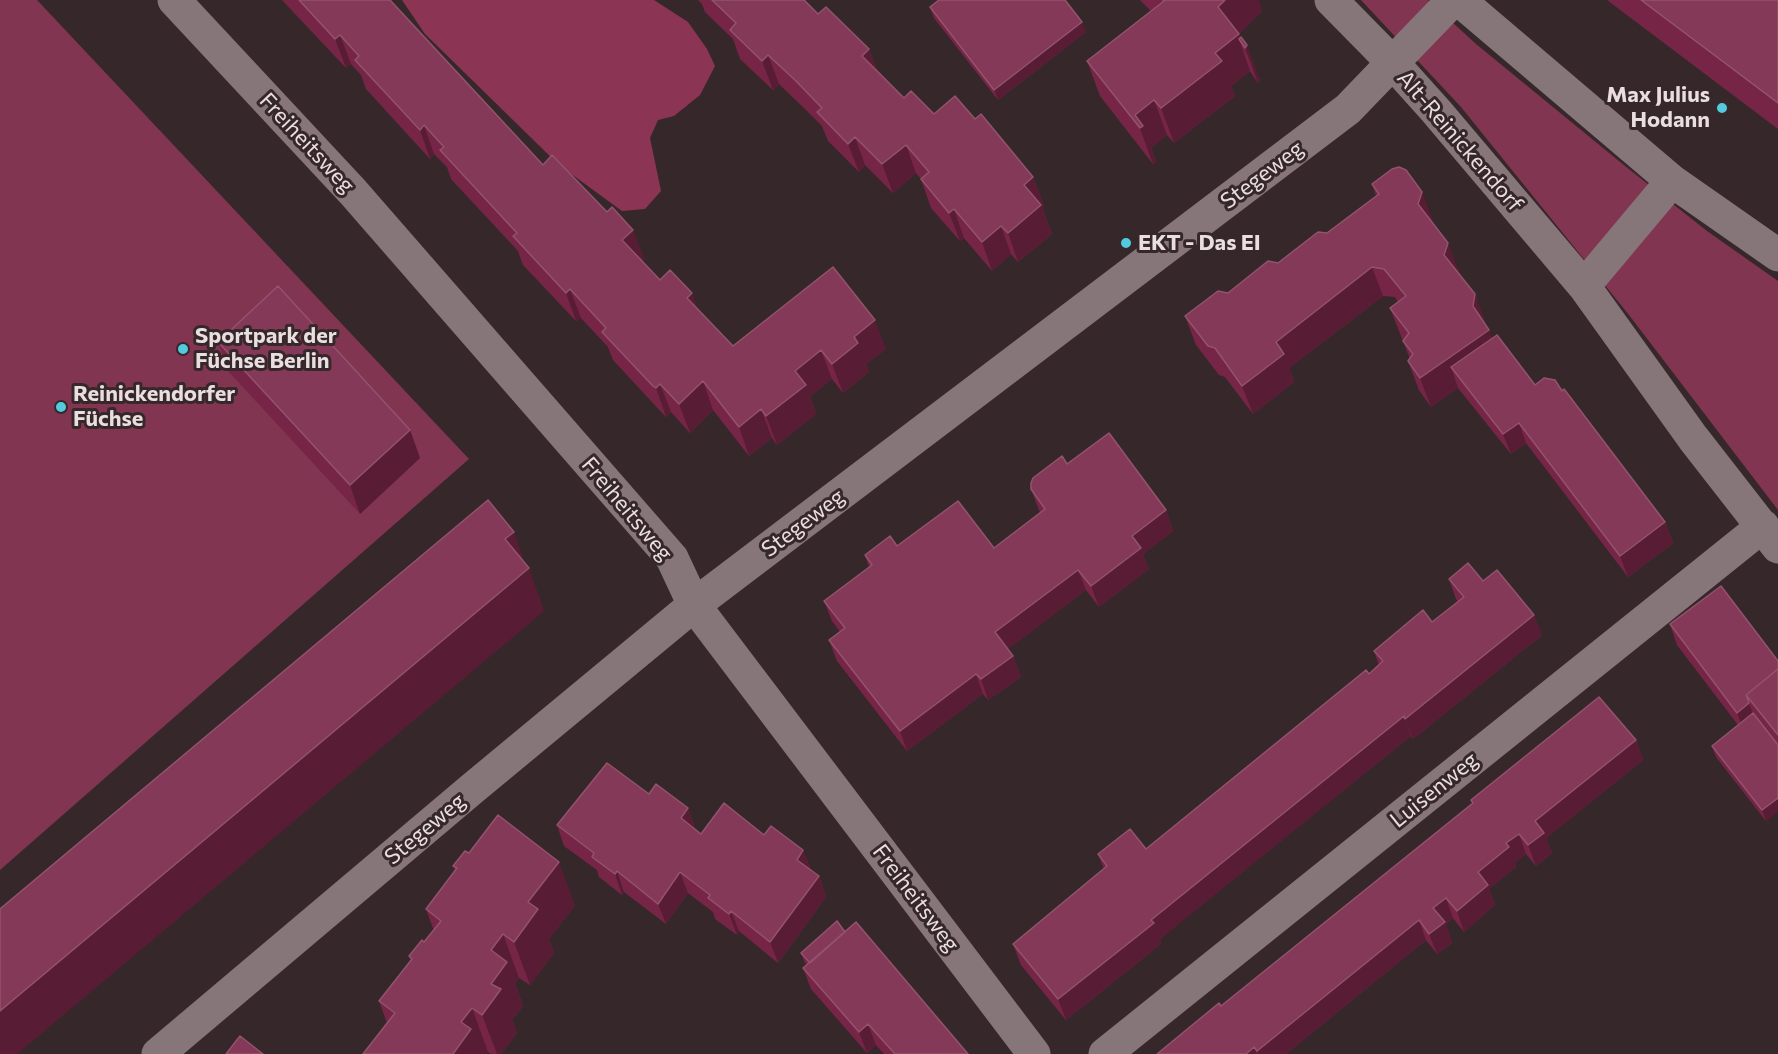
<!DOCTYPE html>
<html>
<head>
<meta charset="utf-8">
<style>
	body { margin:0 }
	canvas { display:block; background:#36272b }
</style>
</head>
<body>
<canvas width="1778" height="1054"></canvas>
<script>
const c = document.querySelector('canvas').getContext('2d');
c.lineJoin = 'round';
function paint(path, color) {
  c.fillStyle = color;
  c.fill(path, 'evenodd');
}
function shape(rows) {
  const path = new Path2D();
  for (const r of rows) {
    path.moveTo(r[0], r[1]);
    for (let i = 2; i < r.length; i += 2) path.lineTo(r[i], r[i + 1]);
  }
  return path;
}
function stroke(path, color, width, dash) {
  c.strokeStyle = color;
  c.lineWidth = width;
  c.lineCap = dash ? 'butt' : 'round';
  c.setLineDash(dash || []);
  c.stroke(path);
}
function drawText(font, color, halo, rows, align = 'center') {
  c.font = font + ' Commissioner,sans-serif';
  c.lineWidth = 6;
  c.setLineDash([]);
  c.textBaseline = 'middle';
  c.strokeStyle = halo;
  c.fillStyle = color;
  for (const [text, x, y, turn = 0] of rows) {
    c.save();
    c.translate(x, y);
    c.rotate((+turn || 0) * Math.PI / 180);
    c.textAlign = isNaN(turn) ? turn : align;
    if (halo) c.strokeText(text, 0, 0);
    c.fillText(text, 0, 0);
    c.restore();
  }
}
paint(shape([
	[0,0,37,0,469,459,0,870],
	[1361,0,1428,0,1476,44,1625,166,1707,231,1778,281,1778,510,1629,315,1461,107]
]), '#813550');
paint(shape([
	[402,0,654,0,688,22,707,49,715,66,700,95,674,116,658,120,650,138,661,191,645,209,622,211,559,165,425,34]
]), '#8c3454');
stroke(shape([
	[174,0,353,192,672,558,694,605,1034,1054],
	[1331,0,1392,62,1436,111,1584,286,1693,438,1778,547],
	[1459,0,1672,181,1778,255],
	[1584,286,1672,181],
	[158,1054,473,788,694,605,1348,109,1453,0],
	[1105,1054,1763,526]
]), '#867579', 33);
paint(shape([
	[282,0,390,0,543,165,644,258,642,261,660,280,698,310,733,346,886,349,866,364,869,372,843,393,832,379,810,396,816,414,777,445,772,438,749,456,713,410,690,433,671,412,666,417,664,415,613,360,608,347,581,318,576,321,523,265,518,251,451,179,447,167,434,154,430,159,366,89,361,75,351,64,346,68],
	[698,0,804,0,818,14,869,49,877,70,904,98,934,114,975,119,1033,177,1044,206,1042,207,1052,234,1018,262,1011,254,992,271,964,238,960,241,931,208,921,179,916,173,893,193,865,165,859,172,828,141,822,126,806,110,779,84,773,90,740,59,733,39,705,12,702,4],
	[1140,0,1258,0,1262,11,1239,34,1260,80,1258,83,1250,71,1231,86,1235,96,1174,143,1167,135,1151,148,1156,161,1153,164,1100,96,1087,61,1151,11],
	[1607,0,1778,0,1778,129],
	[930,7,1086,32,998,100,934,18],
	[1372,184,1433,221,1432,222,1459,272,1458,273,1475,294,1485,324,1492,338,1535,385,1562,391,1665,522,1673,543,1628,577,1526,443,1511,454,1458,388,1431,407,1419,390,1408,361,1410,359,1390,308,1398,302,1395,297,1383,296,1289,368,1294,382,1253,414,1225,377,1219,375,1196,345,1185,316,1228,293,1327,233,1376,196],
	[218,342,410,430,420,458,360,514,228,371],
	[1067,464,1166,510,1173,531,1143,554,1149,569,1099,607,1086,590,1008,649,1013,656,1021,677,988,700,983,694,907,751,837,661,829,640,840,632,832,621,824,601,869,567,865,555,897,546,994,548,1041,513,1039,510,1031,489],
	[1449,579,1483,581,1542,635,1413,739,1411,736,1189,915,1160,939,1161,944,1066,1020,1021,965,1013,944,1104,869,1098,854,1146,849,1379,665,1374,651,1432,622,1458,602,1456,599],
	[1670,624,1778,661,1778,811,1766,821,1716,757,1712,746,1738,725,1677,645],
	[1636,740,1643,760,1546,838,1552,853,1536,866,1526,854,1515,863,1516,867,1489,889,1495,905,1464,932,1453,918,1446,924,1452,943,1437,954,1426,940,1286,1054,1157,1054,1221,1006,1473,803,1471,800],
	[649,794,688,808,695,829,701,834,764,835,803,850,811,870,819,876,826,897,778,963,739,931,737,935,715,919,713,912,688,893,666,924,624,892,622,895,599,877,597,870,564,846,557,825],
	[453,866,575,905,549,939,554,953,530,985,519,978,515,983,523,1006,512,1020,517,1033,501,1054,491,1054,488,1052,486,1054,363,1054,387,1023,379,1001,411,960,409,956,424,942,434,931,426,909,455,870],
	[845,932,968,1054,884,1054,876,1045,867,1053,811,989,803,968,807,965,805,963,801,953]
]), '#772547');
paint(shape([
	[1225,0,1258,0,1262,11,1239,34,1242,43,1239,39,1250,71,1231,86,1235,96,1174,143,1161,108,1218,7],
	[1082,22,1086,32,998,100,994,90],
	[340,35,351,64,346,68,335,39],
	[1247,45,1260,80,1258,83,1245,48],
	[869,49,880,78,862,56],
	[768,55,779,84,773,90,762,61],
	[1154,100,1167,135,1151,148,1156,161,1153,164,1135,115],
	[424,125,434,154,430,159,420,130],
	[855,137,865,165,859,172,848,144],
	[906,145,916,173,893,193,882,164],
	[1033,177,1044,206,1042,207,1052,234,1018,262,1008,233,1024,185],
	[1422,192,1433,221,1429,233,1418,204],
	[954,209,964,238,960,241,949,213],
	[1001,226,1011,254,992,271,982,242],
	[633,230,644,258,633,269,622,240],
	[1448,243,1459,272,1455,284,1444,255],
	[1372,267,1383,296,1289,368,1294,382,1253,414,1242,386,1276,342],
	[570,289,581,318,576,321,566,293],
	[692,293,702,322,687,298],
	[1475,294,1485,322,1484,334,1489,330,1500,358,1451,367,1458,388,1431,407,1420,378,1473,306],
	[875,320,886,349,866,364,869,372,843,393,832,364,854,337],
	[821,350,832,379,810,396,816,414,777,445,766,416,795,371],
	[703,381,713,410,690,433,679,404],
	[660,384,671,412,666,417,656,388],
	[761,409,772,438,749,456,739,427],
	[1519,423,1526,443,1511,454,1503,434],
	[410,430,420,458,360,514,350,485],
	[1166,510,1173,531,1143,554,1149,569,1099,607,1091,586,1132,536],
	[1665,522,1673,543,1628,577,1620,556],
	[514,532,527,569,529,568,544,611,17,1054,0,1054,0,1011],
	[1078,570,1086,590,1003,653,995,632],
	[1534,615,1542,635,1413,739,1405,719],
	[1013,656,1021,677,988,700,981,679],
	[976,674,983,694,907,751,900,731],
	[1749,703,1757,724,1745,733,1737,713],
	[1404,716,1411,736,1160,939,1161,944,1066,1020,1058,999,1151,920],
	[1636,740,1643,760,1546,838,1552,853,1536,866,1528,845,1535,821],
	[1778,798,1778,811,1766,821,1762,810],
	[688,808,695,829,681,818],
	[1519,834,1526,854,1515,863,1516,867,1489,889,1495,905,1464,932,1457,911,1478,872,1506,843],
	[803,850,811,871,797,860],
	[559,862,575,905,549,939,554,953,530,985,514,942,528,902],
	[617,871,624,892,622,895,615,874],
	[680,872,688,893,666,924,658,904],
	[819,876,826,897,778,963,770,942],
	[1446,898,1453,918,1446,924,1452,943,1437,954,1429,934,1433,908],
	[731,911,739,931,737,935,729,914],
	[1419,920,1426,940,1286,1054,1258,1054,1257,1051],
	[503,934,519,978,515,983,523,1006,512,1020,517,1033,501,1054,497,1054,482,1015,491,984,491,950],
	[472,1008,488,1052,486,1054,453,1054,461,1022],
	[868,1024,876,1045,867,1053,859,1032],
	[1254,1047,1257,1054,1246,1054]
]), '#581d35');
const building = shape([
	[299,0,390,0,543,165,552,155,607,212,612,207,633,230,622,240,660,280,670,270,692,293,687,298,733,346,833,267,875,320,854,337,858,343,832,364,821,350,795,371,806,385,766,416,761,409,739,427,703,381,679,404,660,384,656,388,653,386,602,332,606,328,570,289,566,293,513,236,517,233,440,150,444,147,424,125,420,130,355,60,359,56,340,35,335,39,299,0],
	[712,0,804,0,818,14,826,7,869,49,862,56,904,98,911,91,934,114,955,96,975,119,981,114,1033,177,1024,185,1041,205,1008,233,1001,226,982,242,954,209,949,213,921,179,929,172,906,145,882,164,855,137,848,144,817,112,822,108,796,81,768,55,762,61,730,30,736,23,712,0],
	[939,0,1065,0,1082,22,994,90,930,7,939,0],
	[1163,0,1225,0,1218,7,1239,34,1215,53,1222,61,1161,108,1154,100,1135,115,1143,126,1140,128,1087,61,1164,1,1163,0],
	[1641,0,1778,0,1778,103,1641,0],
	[1241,37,1247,45,1245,48,1239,39,1241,37],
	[1399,167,1406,170,1422,192,1418,204,1448,243,1444,255,1475,294,1473,306,1489,330,1420,378,1408,361,1413,354,1403,341,1409,333,1390,308,1406,296,1384,269,1372,267,1276,342,1284,354,1242,386,1215,348,1208,346,1185,316,1218,291,1228,293,1268,261,1278,263,1318,232,1327,233,1379,194,1372,184,1392,169,1399,167],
	[278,286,410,430,350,485,218,342,278,286],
	[1497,335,1535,385,1544,378,1555,380,1562,391,1564,389,1665,522,1620,556,1519,423,1503,434,1451,367,1497,335],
	[1109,433,1166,510,1132,536,1141,548,1091,586,1078,570,995,632,1013,656,981,679,976,674,900,731,829,640,845,628,824,601,872,565,865,555,890,536,897,546,958,501,994,548,1045,509,1031,489,1031,483,1033,478,1062,456,1067,464,1109,433],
	[488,500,514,532,505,539,529,568,0,1011,0,909,488,500],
	[1468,563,1483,581,1497,570,1534,615,1405,719,1404,716,1182,895,1151,920,1154,923,1058,999,1013,944,1107,866,1098,854,1130,829,1146,849,1366,670,1369,674,1383,661,1374,651,1423,610,1432,622,1464,597,1449,579,1468,563],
	[1721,586,1778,661,1778,669,1746,695,1749,703,1737,713,1670,624,1721,586],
	[1778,669,1778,735,1746,695,1778,669],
	[1599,697,1636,740,1535,821,1544,833,1528,845,1519,834,1506,843,1509,847,1478,872,1488,885,1457,911,1446,898,1433,908,1445,922,1429,934,1419,920,1257,1051,1254,1047,1246,1054,1157,1054,1219,1003,1221,1006,1473,803,1471,800,1599,697],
	[1753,713,1778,745,1778,798,1762,810,1712,746,1753,713],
	[607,763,649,794,656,784,688,808,681,818,701,834,724,803,764,835,771,826,803,850,797,860,819,876,770,942,731,911,729,914,708,898,710,895,680,872,658,904,617,871,615,874,592,857,594,853,557,825,607,763],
	[498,815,559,862,528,902,538,909,514,942,503,934,491,950,507,962,491,984,501,989,482,1015,472,1008,461,1022,471,1029,453,1054,363,1054,395,1013,379,1001,412,959,409,956,422,940,424,942,441,921,426,909,457,868,453,866,465,851,469,853,498,815],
	[837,921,845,932,810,963,801,953,837,921],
	[856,922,968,1054,895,1054,868,1024,859,1032,803,968,856,922],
	[240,1036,263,1054,226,1054,240,1036]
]);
paint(building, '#833957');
stroke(building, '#93536d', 1.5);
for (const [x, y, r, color] of [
	[1722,108,6,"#54cade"],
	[1126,243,6,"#54cade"],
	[183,349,6,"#54cade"],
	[61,407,6,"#54cade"]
]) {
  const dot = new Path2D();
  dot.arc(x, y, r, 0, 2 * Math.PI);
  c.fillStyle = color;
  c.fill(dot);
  stroke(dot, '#36272b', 2);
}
drawText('bold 22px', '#e9dfe1', '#36272b', [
	["Max Julius",1710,95,"right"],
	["Hodann",1710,120,"right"],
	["EKT - Das EI",1138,243],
	["Sportpark der",195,336],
	["Füchse Berlin",195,361],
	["Reinickendorfer",73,394],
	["Füchse",73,419]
], 'left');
drawText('22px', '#e9dfe1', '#36272b', [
	["Alt-Reinickendorf",1460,141,49],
	["Freiheitsweg",307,143,47],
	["Stegeweg",1262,175,-37],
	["Freiheitsweg",627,509,50],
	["Stegeweg",803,523,-37],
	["Luisenweg",1434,790,-39],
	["Stegeweg",425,829,-40],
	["Freiheitsweg",916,898,53]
]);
</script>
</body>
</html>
